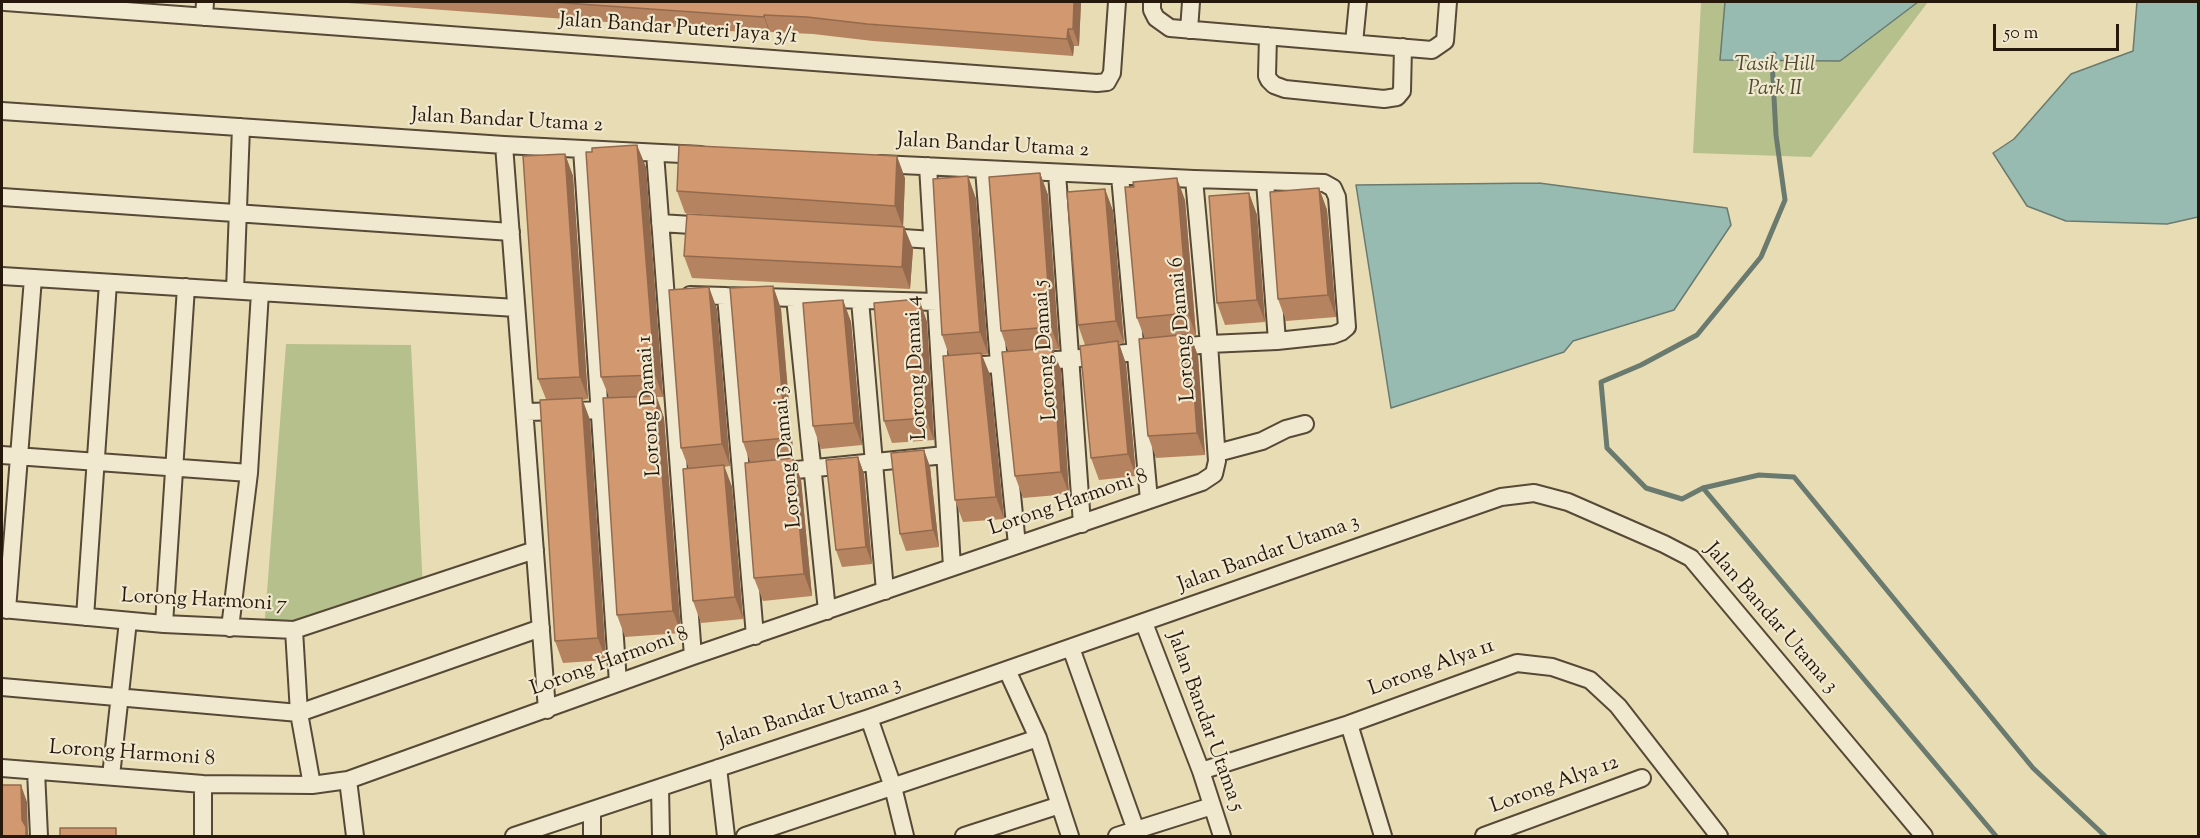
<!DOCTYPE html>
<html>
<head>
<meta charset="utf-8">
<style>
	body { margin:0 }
	#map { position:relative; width:2200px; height:838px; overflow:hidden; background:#e8dcb5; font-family:"Sorts Mill Goudy",serif }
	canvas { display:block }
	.frame { position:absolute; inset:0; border:3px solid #26180b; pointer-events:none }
	.scale { position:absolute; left:1993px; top:24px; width:126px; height:27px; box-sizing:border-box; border:3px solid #26180b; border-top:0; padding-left:8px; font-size:18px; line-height:21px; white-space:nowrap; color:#26180b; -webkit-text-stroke:4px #f0e8cf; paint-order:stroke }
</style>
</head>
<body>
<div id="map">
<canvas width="2200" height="838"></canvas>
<div class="frame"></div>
<div class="scale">50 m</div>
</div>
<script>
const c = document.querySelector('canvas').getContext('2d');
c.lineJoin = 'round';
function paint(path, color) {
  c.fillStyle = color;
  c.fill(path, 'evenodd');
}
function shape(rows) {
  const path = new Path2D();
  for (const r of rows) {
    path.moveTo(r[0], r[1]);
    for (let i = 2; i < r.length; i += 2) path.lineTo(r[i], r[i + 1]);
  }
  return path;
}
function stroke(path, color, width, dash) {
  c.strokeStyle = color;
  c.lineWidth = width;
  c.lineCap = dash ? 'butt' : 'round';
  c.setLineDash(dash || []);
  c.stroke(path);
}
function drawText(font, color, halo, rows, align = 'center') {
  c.font = font + ' "Sorts Mill Goudy",serif';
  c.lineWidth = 4.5;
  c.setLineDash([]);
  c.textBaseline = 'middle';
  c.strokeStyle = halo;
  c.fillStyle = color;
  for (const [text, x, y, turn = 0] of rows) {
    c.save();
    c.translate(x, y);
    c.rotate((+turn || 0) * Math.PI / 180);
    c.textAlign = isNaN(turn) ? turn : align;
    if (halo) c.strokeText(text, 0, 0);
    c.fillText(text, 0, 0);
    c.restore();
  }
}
paint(shape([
	[1701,2,1928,2,1811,157,1693,153],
	[286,344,411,345,423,590,264,631]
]), '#b6c08d');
const water = shape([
	[1725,2,1918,2,1840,61,1720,60,1725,2],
	[2137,2,2198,2,2198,217,2167,224,2066,221,2027,206,1993,153,2014,139,2071,74,2133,51,2137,2],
	[1539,183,1727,208,1731,225,1674,310,1573,341,1564,352,1391,408,1356,185,1539,183]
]);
paint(water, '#97bbb1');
stroke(water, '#6a7a6f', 1.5);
stroke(shape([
	[1774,54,1772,60,1776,135,1785,200,1761,257,1697,335,1641,365,1601,382,1607,448,1646,488,1682,499,1703,488,1759,475,1794,477,2033,768,2105,836],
	[1703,488,1996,836]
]), '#6a7a6f', 5);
const minor = shape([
	[5,2,1097,83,1107,82,1112,73,1117,2],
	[1152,2,1152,10,1156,18,1170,28,1432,50,1445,41,1448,2],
	[204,17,205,2],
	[1189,30,1191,2],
	[1268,36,1267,76,1269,80,1274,85,1285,89,1384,99,1397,97,1402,91,1403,47],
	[1354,43,1358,2],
	[2,111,504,145,701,155],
	[504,145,547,710],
	[582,149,618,683],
	[655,153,693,656],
	[880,164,1194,179,1324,183,1333,188,1337,197,1347,327,1341,332,1333,335,1277,341,1209,344,1071,359,940,368],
	[928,166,952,567],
	[984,169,999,364,1017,545],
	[1057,173,1082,524],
	[1120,176,1149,500],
	[1265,182,1277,341],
	[2,197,511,232],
	[660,223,707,226],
	[888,237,933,240],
	[2,276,516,308],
	[235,290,241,127],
	[690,295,937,302],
	[726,296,755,636],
	[795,298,827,611],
	[860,300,885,591],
	[525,412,611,410],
	[1217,453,1262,441,1286,429,1305,424],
	[2,455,249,473],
	[776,472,945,455],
	[2,609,164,624,294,630,535,550],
	[7,610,33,278],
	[85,617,108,283],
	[1144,623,1201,771,1222,836],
	[164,624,186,287],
	[230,628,249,473,260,292],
	[294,630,299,713,312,785],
	[1071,648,1138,836],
	[1007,670,1038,738,1070,836],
	[2,687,299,713,541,628],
	[869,718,893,787,905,836],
	[1349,724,1383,836],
	[2,768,203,784,312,785,348,780,693,656,1202,482,1214,474,1217,461,1209,344,1194,179],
	[718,768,726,836],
	[36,771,39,836],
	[1201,771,1349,724,1517,663,1552,667,1590,680,1618,706,1719,836],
	[111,776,128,621],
	[348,780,355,836],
	[660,788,661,836],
	[592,811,592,836],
	[203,836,203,784],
	[514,836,869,718,1501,497,1534,493,1568,502,1664,544,1691,558,1924,836],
	[745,836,1038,738],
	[964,836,1060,805],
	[1117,836,1212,806],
	[1484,836,1642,778]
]);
stroke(minor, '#564936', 20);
stroke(minor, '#f0e8cf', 16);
paint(shape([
	[334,2,1081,2,1079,46,1074,46,1073,56,873,41,813,34,770,32,770,34],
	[565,154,573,176,588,399,582,400,590,420,606,660,563,663,555,641,546,399,538,379],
	[646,167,663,397,657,397,664,418,681,633,625,637,617,615,609,397,601,377],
	[1040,173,1048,195,1059,349,1053,350,1061,370,1069,494,1023,498,1015,476,1008,351,1001,331],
	[968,176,976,199,988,354,982,355,990,375,1004,519,963,522,955,500,949,355,942,335],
	[905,178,903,227,904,227,913,249,910,289,692,278,684,256,768,219,685,213,677,191],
	[1134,187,1185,200,1196,335,1190,335,1198,356,1205,455,1156,458,1148,436,1145,339,1137,318],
	[1319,188,1327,210,1336,317,1286,321,1278,299],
	[1105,189,1113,211,1124,343,1119,343,1126,364,1136,476,1099,480,1091,458,1085,345,1078,325],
	[1249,193,1257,215,1265,322,1225,325,1217,303],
	[773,286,781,309,793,460,801,480,812,596,763,601,754,578,750,462,743,442],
	[919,299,927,322,934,440,892,443,884,421],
	[843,300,851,322,862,445,821,449,813,426],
	[717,309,730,466,724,467,732,487,743,619,701,623,693,601,689,469,681,448],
	[924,450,930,467,939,547,906,551,900,534],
	[858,457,864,474,872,564,842,567,836,550]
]), '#b5835f');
paint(shape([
	[1074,2,1081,2,1079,46,1073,29],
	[764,15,770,32,770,34,764,17],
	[1068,29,1074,46,1073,56,1067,39],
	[637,145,646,167,663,397,655,375],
	[565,154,573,176,588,399,580,377],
	[897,156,905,178,903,228,895,206],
	[1040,173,1048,195,1059,349,1051,327],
	[968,176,976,199,988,354,980,332],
	[1177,178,1185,200,1196,335,1188,313],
	[1319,188,1327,210,1336,317,1328,295],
	[1105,189,1113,211,1124,343,1116,321],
	[1249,193,1257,215,1265,322,1257,300],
	[904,227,913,249,910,289,902,267],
	[773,286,781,309,794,460,786,438],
	[709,287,717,309,730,466,722,444],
	[919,299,927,322,934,440,926,418],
	[843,300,851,322,862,445,854,423],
	[1190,334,1198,356,1205,455,1197,433],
	[1118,341,1126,364,1136,476,1128,454],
	[1052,348,1061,370,1069,494,1061,472],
	[981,353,990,375,1004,519,996,497],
	[656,396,664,418,681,633,673,611],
	[582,398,590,420,606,660,598,638],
	[924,450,930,467,939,547,933,530],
	[858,457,864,474,872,564,866,547],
	[793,458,801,480,812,596,804,574],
	[724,465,732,487,743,619,735,597],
	[21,785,27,802,28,833,29,837,26,837,22,820]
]), '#936a4e');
const building = shape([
	[551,2,1074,2,1073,29,1068,29,1067,39,867,24,807,17,764,15,764,17,551,2],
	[637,145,655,375,601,377,586,152,592,152,592,148,637,145],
	[679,145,897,156,895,206,677,191,679,145],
	[565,154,580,377,538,379,523,156,565,154],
	[1040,173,1051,327,1001,331,989,177,1040,173],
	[968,176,980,332,942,335,933,179,968,176],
	[1177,178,1188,313,1137,318,1125,187,1134,187,1133,182,1177,178],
	[1319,188,1328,295,1278,299,1270,192,1319,188],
	[1105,189,1116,321,1078,325,1067,192,1105,189],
	[1249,193,1257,300,1217,303,1209,196,1249,193],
	[687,214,904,227,902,267,684,256,687,214],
	[773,286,786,438,743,442,730,288,773,286],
	[709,287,722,444,681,448,669,290,709,287],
	[919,299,926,418,884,421,874,303,919,299],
	[843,300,854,423,813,426,803,303,843,300],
	[1190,334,1197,433,1148,436,1139,339,1190,334],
	[1118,341,1128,454,1091,458,1080,346,1118,341],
	[1052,348,1061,472,1015,476,1002,352,1052,348],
	[981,353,996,497,955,500,943,356,981,353],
	[656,396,673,611,617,615,603,398,656,396],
	[582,398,598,638,555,641,540,400,582,398],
	[924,450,933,530,900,534,891,453,924,450],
	[858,457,866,547,836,550,826,460,858,457],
	[793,458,804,574,754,578,745,463,793,458],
	[724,465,735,597,693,601,683,469,724,465],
	[2,785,21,785,22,820,26,827,26,837,2,837,2,785],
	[60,828,116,828,116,837,60,837,60,828]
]);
paint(building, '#d2986f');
stroke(building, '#936a4e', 1.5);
drawText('21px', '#26180b', '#f0e8cf', [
	["Jalan Bandar Puteri Jaya 3/1",678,30,4],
	["Jalan Bandar Utama 2",507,122,3],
	["Jalan Bandar Utama 2",993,147,3],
	["Lorong Damai 6",1184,329,-95],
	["Lorong Damai 5",1047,350,-94],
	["Lorong Damai 4",918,368,-93],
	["Lorong Damai 1",651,406,-94],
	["Lorong Damai 3",789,457,-96],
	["Lorong Harmoni 8",1069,504,-19],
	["Jalan Bandar Utama 3",1269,555,-20],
	["Lorong Harmoni 7",204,602,3],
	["Jalan Bandar Utama 3",1770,619,49],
	["Lorong Harmoni 8",610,663,-20],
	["Lorong Alya 11",1432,669,-20],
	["Jalan Bandar Utama 3",810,714,-18],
	["Jalan Bandar Utama 5",1204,722,70],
	["Lorong Harmoni 8",132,755,4],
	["Lorong Alya 12",1555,786,-20]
]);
drawText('italic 21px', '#514a32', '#f0e8cf', [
	["Tasik Hill",1775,66],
	["Park II",1775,90]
]);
</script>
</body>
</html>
